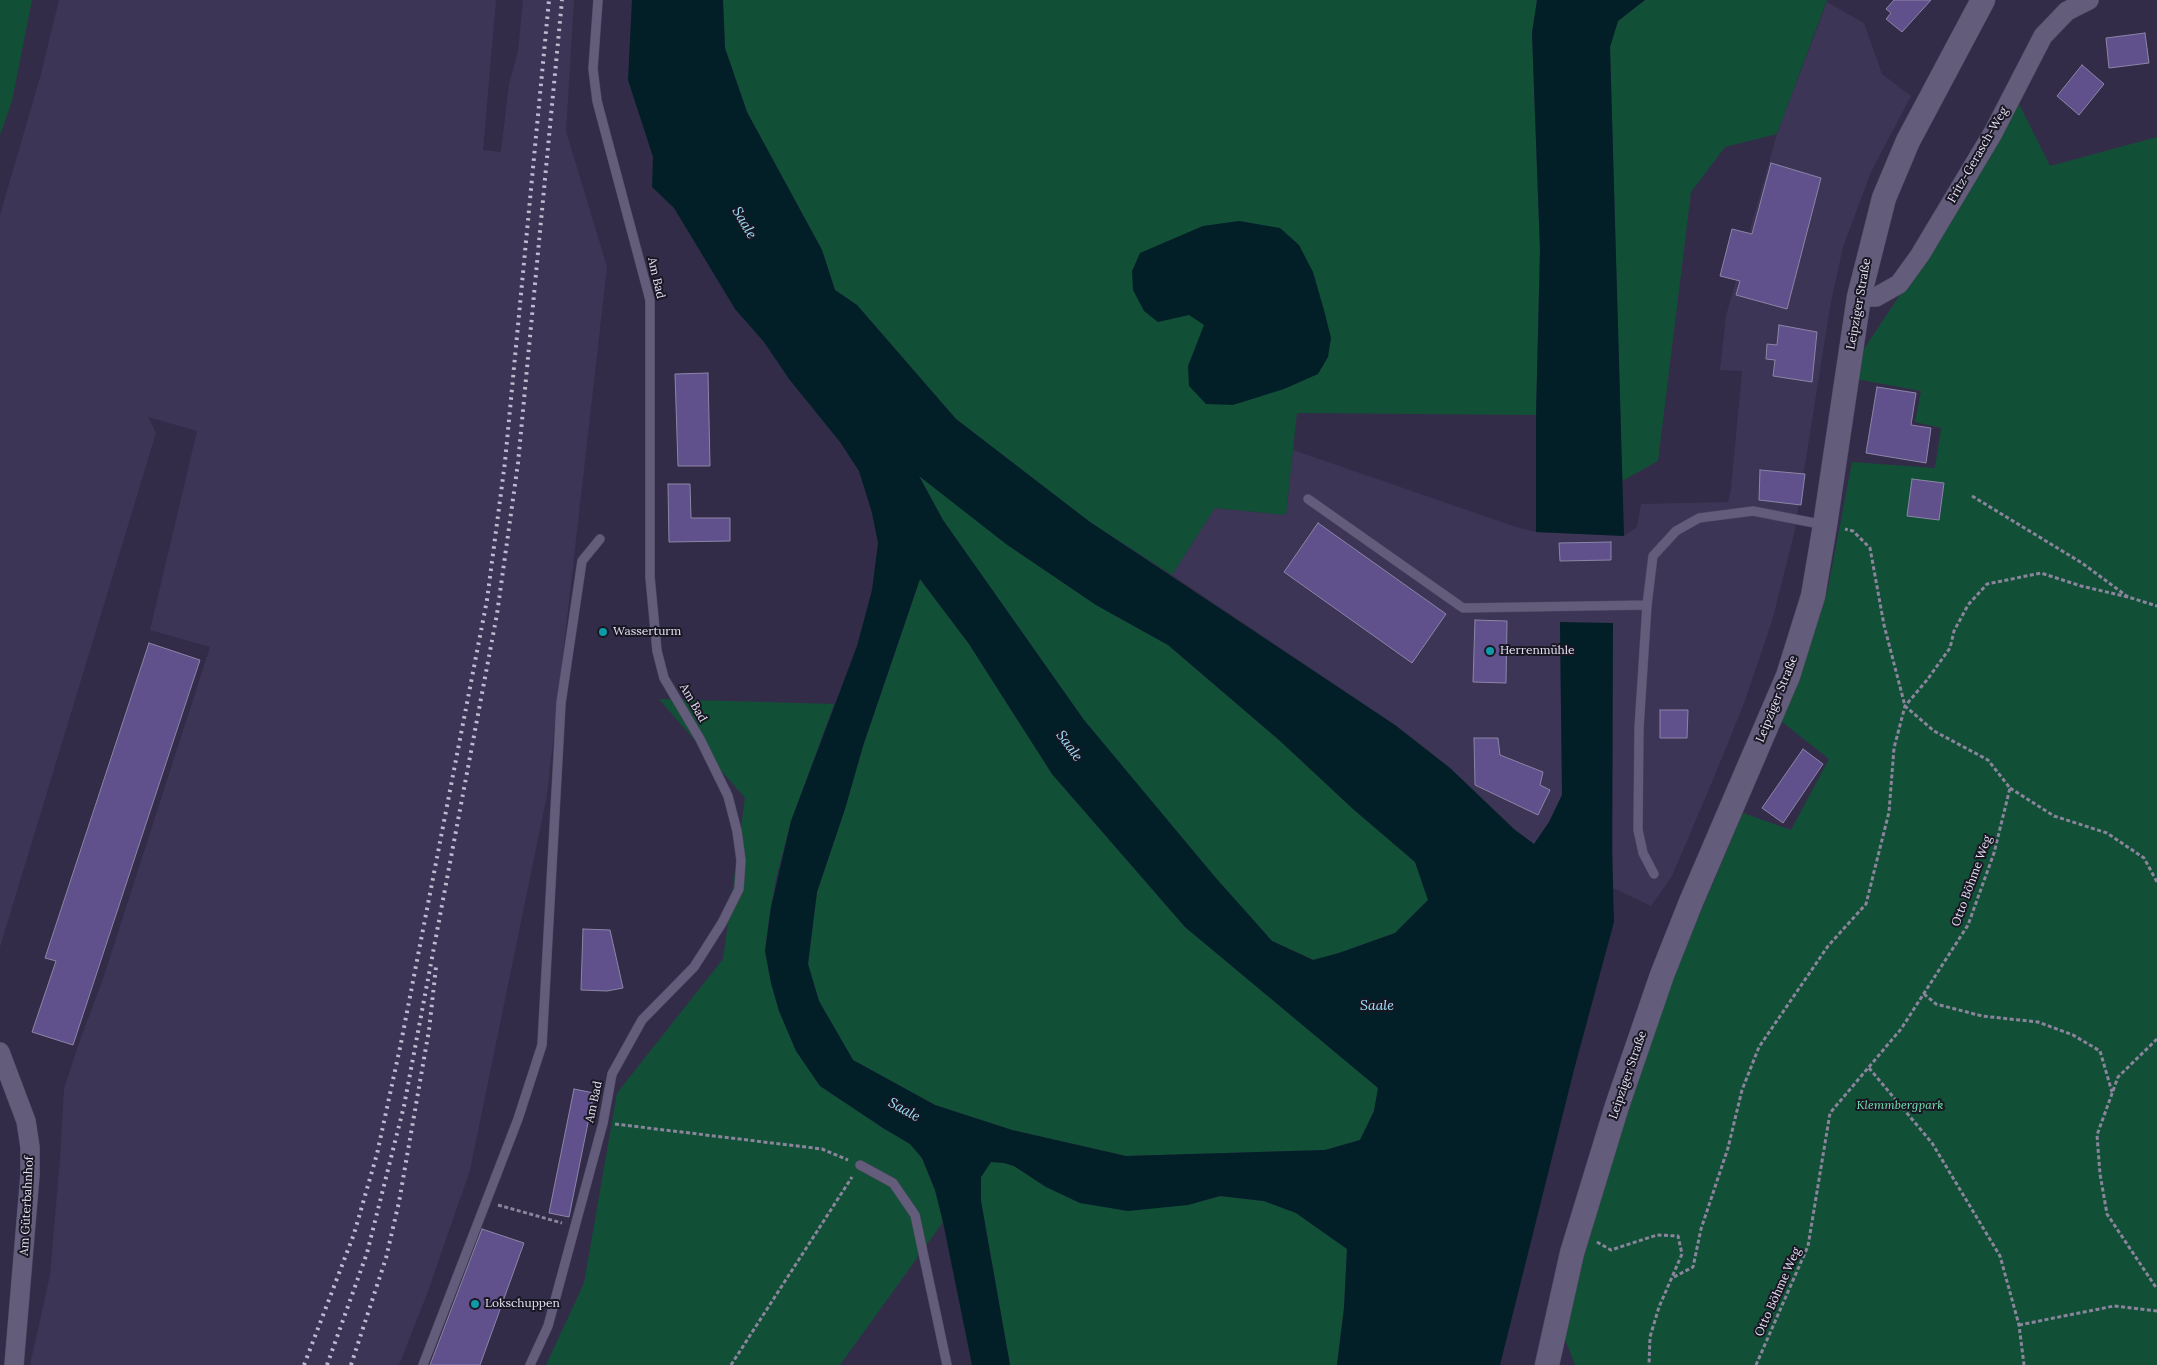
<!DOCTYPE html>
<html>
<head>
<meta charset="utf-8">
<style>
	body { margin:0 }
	canvas { display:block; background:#322c48 }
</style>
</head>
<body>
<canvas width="2157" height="1365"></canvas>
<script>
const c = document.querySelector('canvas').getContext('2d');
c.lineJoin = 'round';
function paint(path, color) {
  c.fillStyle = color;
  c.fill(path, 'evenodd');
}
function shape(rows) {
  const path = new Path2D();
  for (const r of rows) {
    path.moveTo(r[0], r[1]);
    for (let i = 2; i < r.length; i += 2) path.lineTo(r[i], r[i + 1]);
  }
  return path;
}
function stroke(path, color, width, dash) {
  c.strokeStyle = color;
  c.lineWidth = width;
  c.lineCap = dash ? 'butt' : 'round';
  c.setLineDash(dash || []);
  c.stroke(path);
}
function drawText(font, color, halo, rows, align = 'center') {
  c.font = font + ' Lora,serif';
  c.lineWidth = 4;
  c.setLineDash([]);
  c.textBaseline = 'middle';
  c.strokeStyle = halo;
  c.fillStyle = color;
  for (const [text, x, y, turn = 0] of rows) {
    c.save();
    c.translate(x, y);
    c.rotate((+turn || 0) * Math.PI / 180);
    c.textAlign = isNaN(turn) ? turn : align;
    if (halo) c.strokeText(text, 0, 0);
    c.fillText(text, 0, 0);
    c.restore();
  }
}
paint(shape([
	[59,0,496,0,483,150,501,152,509,84,518,51,523,0,574,0,566,131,607,267,547,795,470,1170,427,1294,399,1365,30,1365,50,1275,60,1159,64,1089,79,1043,104,976,210,647,150,630,197,431,148,417,156,433,0,947,0,215,41,74],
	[1827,2,1864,23,1882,74,1911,96,1871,172,1843,247,1830,307,1794,534,1772,621,1744,703,1712,782,1672,876,1651,906,1613,888,1613,623,1560,623,1562,795,1549,822,1534,844,1515,830,1450,768,1395,725,1172,575,1215,508,1286,515,1293,450,1516,527,1536,532,1624,536,1637,527,1641,504,1728,502,1731,489,1742,371,1720,370,1726,316,1777,134]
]), '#3c3556');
paint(shape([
	[0,0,32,0,12,101,0,135],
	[723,0,1537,0,1532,33,1540,250,1536,415,1297,413,1286,515,1215,508,1172,575,1090,522,956,419,857,305,835,290,822,250,747,112,725,48],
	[1645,0,1827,0,1777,134,1725,147,1691,192,1658,461,1622,481,1610,47,1618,21],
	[2019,104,2050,166,2157,137,2157,1365,1575,1365,1563,1334,1584,1253,1635,1086,1675,972,1743,813,1791,830,1829,759,1781,721,1799,679,1828,588,1852,462,1935,468,1941,428,1915,422,1921,391,1856,379,1860,355,1963,200,1993,145],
	[918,474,1006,544,1096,605,1168,645,1279,740,1353,809,1415,862,1428,900,1395,933,1339,953,1314,960,1272,941,1215,877,1084,720,943,520],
	[920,579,969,644,1052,774,1185,927,1378,1088,1374,1111,1360,1140,1325,1150,1126,1156,1012,1130,935,1105,853,1060,819,1001,808,964,817,892,845,809,863,746],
	[659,699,834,704,791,821,776,878,768,925,765,951,771,983,779,1011,796,1051,820,1086,883,1128,910,1144,922,1158,935,1190,943,1222,840,1365,546,1365,584,1283,617,1093,723,959,745,798],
	[991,1162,1004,1163,1014,1166,1046,1187,1080,1203,1188,1205,1220,1196,1264,1201,1296,1213,1347,1249,1344,1308,1337,1365,1010,1365,981,1201,981,1177]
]), '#124f37');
paint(shape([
	[632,0,723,0,725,48,747,112,822,250,835,290,857,305,956,419,1090,522,1395,725,1450,768,1515,830,1534,844,1549,822,1562,795,1560,622,1613,623,1612,848,1614,922,1575,1066,1500,1365,1337,1365,1344,1308,1347,1249,1296,1213,1264,1201,1220,1196,1188,1205,1128,1211,1080,1203,1046,1187,1014,1166,1004,1163,991,1162,981,1177,981,1201,1010,1365,972,1365,943,1222,935,1190,922,1158,910,1144,883,1128,820,1086,796,1051,779,1011,771,983,765,951,771,907,791,821,857,646,872,590,878,543,872,513,859,471,840,442,789,379,764,342,735,309,674,208,652,187,653,157,628,80],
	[919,476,1006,544,1096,605,1168,645,1279,740,1353,809,1415,862,1428,900,1395,933,1339,953,1313,960,1272,941,1215,877,1084,720,943,520],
	[920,579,969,644,1052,774,1185,927,1378,1088,1374,1111,1360,1140,1325,1150,1126,1156,1012,1130,935,1105,853,1060,819,1001,808,964,817,892,845,809,863,746],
	[1537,0,1645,0,1618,21,1610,47,1624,536,1536,532,1536,415,1540,250,1532,33],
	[1239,221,1280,228,1299,245,1313,272,1324,310,1331,338,1328,357,1318,374,1284,389,1233,405,1206,404,1189,386,1188,366,1204,325,1189,315,1158,322,1144,311,1133,290,1132,271,1140,253,1203,226]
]), '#021f28');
const building = shape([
	[1894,0,1931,0,1902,32,1886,19,1891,13,1886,9,1894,0],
	[2145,33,2149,63,2109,68,2106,38,2145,33],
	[2082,65,2104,84,2079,115,2057,96,2082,65],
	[1771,163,1821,178,1787,309,1736,295,1740,281,1720,276,1732,229,1752,234,1771,163],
	[1779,325,1817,332,1812,382,1773,376,1775,360,1766,359,1767,344,1777,345,1779,325],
	[708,373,710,466,678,466,675,374,708,373],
	[1877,387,1916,393,1911,425,1931,428,1926,463,1866,453,1877,387],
	[1760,470,1805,474,1801,505,1759,500,1760,470],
	[1912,479,1944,483,1939,520,1907,516,1912,479],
	[668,484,690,484,691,518,730,518,730,541,669,542,668,484],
	[1318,523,1446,614,1412,663,1284,572,1318,523],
	[1611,542,1611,560,1560,561,1559,543,1611,542],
	[1475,620,1507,621,1506,683,1473,682,1475,620],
	[149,643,200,660,73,1045,32,1032,56,961,45,958,149,643],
	[1660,710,1688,710,1687,738,1660,738,1660,710],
	[1474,738,1498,738,1500,755,1543,772,1540,785,1550,790,1538,815,1475,785,1474,738],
	[1803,749,1823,764,1783,823,1762,808,1803,749],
	[583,929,610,930,623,988,607,991,581,990,583,929],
	[574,1089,594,1093,569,1217,549,1213,574,1089],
	[482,1229,524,1243,480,1365,430,1365,482,1229]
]);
paint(building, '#60518d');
stroke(building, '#8c85a6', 1);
const service = shape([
	[1308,499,1463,608,1647,605],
	[1654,874,1643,853,1638,830,1639,728,1647,605,1653,556,1676,531,1699,518,1753,511,1825,525],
	[860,1165,893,1183,915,1215,947,1365],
	[423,1365,518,1119,542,1045,561,703,582,561,600,539],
	[530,1365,548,1326,603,1123,612,1074,642,1020,694,967,722,923,739,889,741,860,737,831,728,796,700,739,664,678,657,651,650,577,650,300,597,101,593,69,598,0]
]);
const minor = shape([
	[1859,297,1876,297,1899,284,1920,255,1993,133,2043,36,2067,11,2089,0],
	[0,1052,26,1121,30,1147,30,1175,14,1365]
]);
const tertiary = shape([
	[1547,1365,1572,1253,1617,1106,1662,975,1691,902,1788,676,1813,596,1825,525,1859,297,1884,198,1908,141,1983,0]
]);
stroke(service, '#4f4a61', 10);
stroke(minor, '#4f4a61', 20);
stroke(tertiary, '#4f4a61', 25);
stroke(shape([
	[1972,496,2082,563,2128,597,2157,606],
	[2010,788,2054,816,2107,833,2144,858,2157,882],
	[1924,994,1936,1004,1982,1016,2038,1022,2073,1035,2100,1051,2112,1092],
	[2157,1039,2118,1077,2097,1135,2100,1174,2107,1214,2157,1289],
	[1869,1068,1932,1143,2000,1256,2019,1325,2024,1365],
	[615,1124,822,1149,848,1160],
	[498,1205,562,1223],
	[1597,1242,1611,1250,1657,1235,1678,1236,1682,1254,1659,1307,1650,1337,1649,1365],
	[1674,1277,1693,1267,1701,1229,1728,1148,1742,1090,1759,1047,1828,946,1866,904,1889,812,1894,748,1905,706,1927,680,1950,648,1954,631,1968,605,1987,584,2041,573,2081,586,2128,597],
	[2019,1325,2114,1306,2157,1311],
	[731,1365,852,1177],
	[1756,1365,1808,1246,1830,1113,1901,1029,1968,925,1994,853,2010,788,1988,760,1934,731,1905,706,1884,625,1870,548,1853,531,1845,529]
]), '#8a859c', 3, [4, 2.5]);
stroke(service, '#635c7b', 9);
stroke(minor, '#635c7b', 19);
stroke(tertiary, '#635c7b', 24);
stroke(shape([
	[304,1365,354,1234,377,1154,401,1043,487,600,505,462,549,0],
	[327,1365,367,1253,404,1106,497,614,518,463,562,0],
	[351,1365,386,1258,399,1202,429,1030,436,967]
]), '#bebacf', 4, [2.5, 5]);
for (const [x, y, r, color] of [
	[603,632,5,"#0f9aa8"],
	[1490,651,5,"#0f9aa8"],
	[475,1304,5,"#0f9aa8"]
]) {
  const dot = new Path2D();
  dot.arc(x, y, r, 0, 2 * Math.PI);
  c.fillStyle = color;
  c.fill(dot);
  stroke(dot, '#191723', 2);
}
drawText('12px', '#e5e2f4', '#191723', [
	["Fritz-Gerasch-Weg",1978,155,-60],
	["Am Bad",656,278,77],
	["Leipziger Straße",1859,304,-80],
	["Leipziger Straße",1777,699,-68],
	["Am Bad",693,703,60],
	["Otto Böhme Weg",1972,881,-70],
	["Leipziger Straße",1628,1075,-71],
	["Am Bad",594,1102,-78],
	["Am Güterbahnhof",27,1206,-87],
	["Otto Böhme Weg",1778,1292,-66]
]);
drawText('12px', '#e5e2f4', '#191723', [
	["Wasserturm",613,632],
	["Herrenmühle",1500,651],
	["Lokschuppen",485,1304]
], 'left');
drawText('italic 12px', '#76e5b2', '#191723', [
	["Klemmbergpark",1900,1106]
]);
drawText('italic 14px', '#9de2fa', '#191723', [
	["Saale",744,223,60],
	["Saale",1069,746,54],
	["Saale",1377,1006],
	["Saale",904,1110,29]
]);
</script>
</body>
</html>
